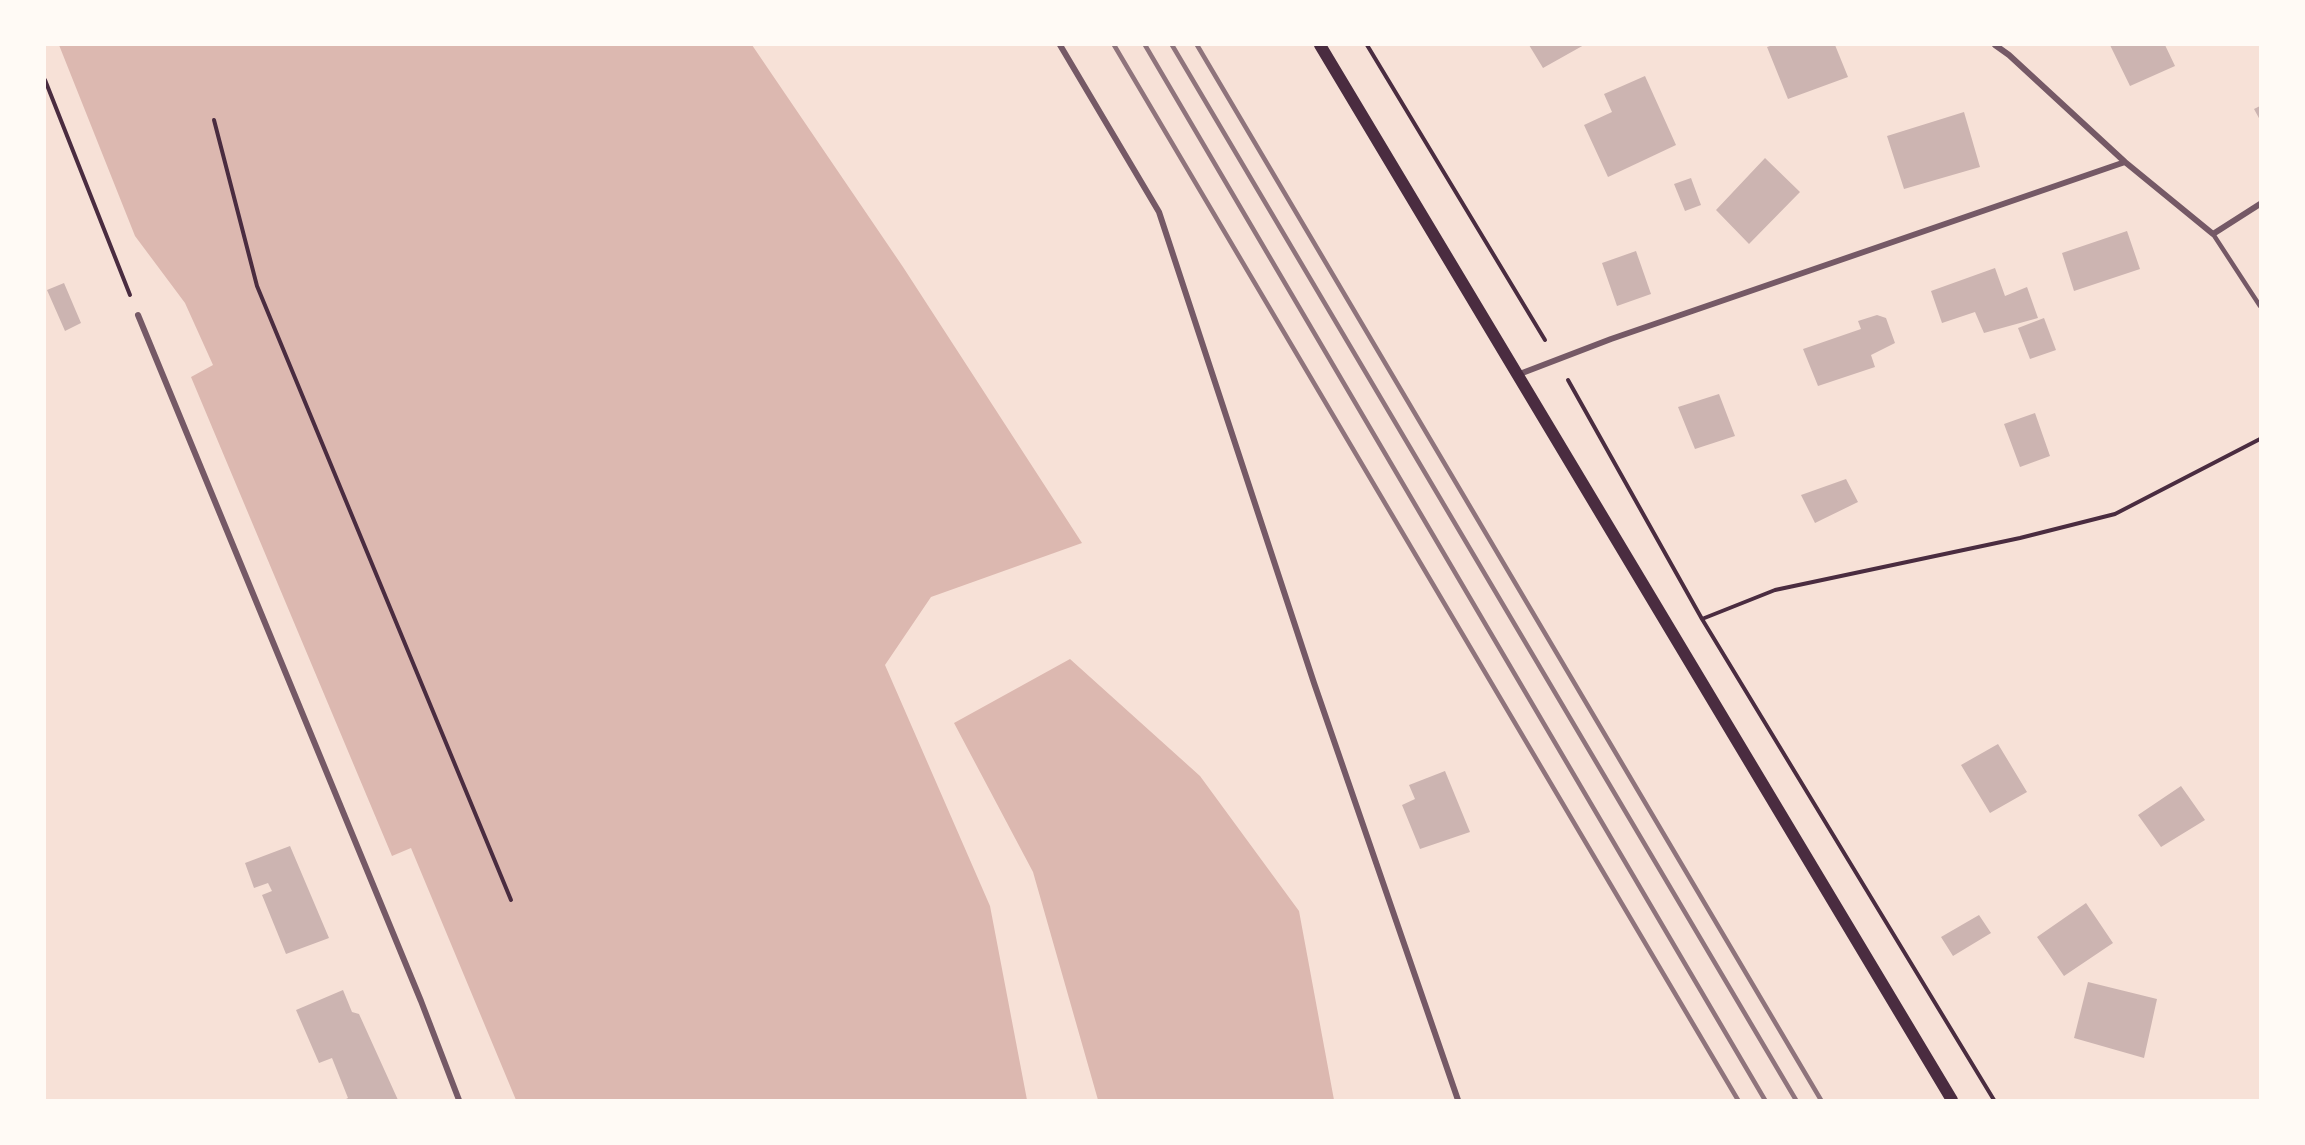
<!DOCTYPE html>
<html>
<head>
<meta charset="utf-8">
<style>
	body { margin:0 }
	#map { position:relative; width:2305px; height:1145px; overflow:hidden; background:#f7e1d7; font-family:Signika,sans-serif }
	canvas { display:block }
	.frame { position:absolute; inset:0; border:46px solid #fffaf5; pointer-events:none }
</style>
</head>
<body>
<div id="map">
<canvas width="2305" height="1145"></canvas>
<div class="frame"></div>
</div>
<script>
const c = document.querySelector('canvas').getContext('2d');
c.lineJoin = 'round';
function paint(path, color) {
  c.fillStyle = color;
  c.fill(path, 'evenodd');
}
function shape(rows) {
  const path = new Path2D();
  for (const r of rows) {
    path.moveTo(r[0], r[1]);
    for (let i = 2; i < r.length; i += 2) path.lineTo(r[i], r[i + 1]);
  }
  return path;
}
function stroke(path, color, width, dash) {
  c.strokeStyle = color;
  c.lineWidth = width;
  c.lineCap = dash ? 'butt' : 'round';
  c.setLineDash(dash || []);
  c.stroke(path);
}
paint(shape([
	[59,45,752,45,903,267,1082,543,931,597,885,665,990,906,1027,1100,516,1100,411,848,392,856,191,377,213,365,185,303,135,236],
	[1070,659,1200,776,1299,911,1334,1100,1098,1100,1033,872,954,723]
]), '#dcb8b0');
paint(shape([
	[1529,45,1584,45,1543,68],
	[1773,45,1835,45,1848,77,1788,99,1767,47],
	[2110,45,2165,45,2175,66,2130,86],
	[1645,76,1676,145,1608,177,1584,125,1612,112,1604,94],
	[2260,106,2260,120,2254,109],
	[1964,112,1980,167,1904,189,1887,136],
	[1765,158,1800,192,1749,244,1716,210],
	[1691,178,1701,205,1685,211,1674,184],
	[2127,231,2140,269,2074,291,2062,253],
	[1636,251,1651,294,1617,306,1602,263],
	[1995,268,2005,296,2027,287,2038,318,1984,333,1975,312,1942,323,1931,291],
	[64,283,81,323,65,331,47,290],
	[1877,315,1886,318,1895,343,1871,355,1875,367,1818,386,1803,349,1861,329,1858,321],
	[2044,318,2056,350,2030,359,2018,328],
	[1719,394,1735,436,1695,449,1678,407],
	[2035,413,2050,456,2020,467,2004,424],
	[1846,479,1858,502,1815,523,1801,495],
	[1998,744,2027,792,1990,813,1961,765],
	[1445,771,1470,832,1420,849,1402,805,1415,799,1409,785],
	[2181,786,2205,820,2161,847,2138,815],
	[290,846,329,938,286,954,262,895,272,891,268,883,254,888,245,863],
	[2086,903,2113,943,2064,976,2037,937],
	[1979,915,1991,933,1953,956,1941,937],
	[2088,982,2157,999,2144,1058,2074,1038],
	[343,990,352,1012,359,1014,398,1100,344,1100,348,1098,332,1058,319,1063,296,1010]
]), '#ccb4b1');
stroke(shape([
	[1367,45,1545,340],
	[45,80,130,295],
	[214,120,257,286,511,900],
	[1568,380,1702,619,1994,1100],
	[1702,619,1775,590,2020,538,2115,514,2260,439]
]), '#4a2c40', 4);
stroke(shape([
	[2213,234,2260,306]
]), '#755966', 4.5);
stroke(shape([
	[1060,45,1159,212,1314,683,1458,1100],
	[1995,45,2009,55,2125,162,2213,234,2260,204],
	[138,315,421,1001,459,1100],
	[1517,375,1611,339,2125,162]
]), '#755966', 6);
stroke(shape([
	[1320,45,1952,1100]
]), '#4a2c40', 12);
stroke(shape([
	[1114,45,1738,1100],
	[1145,45,1765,1100],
	[1172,45,1796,1100],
	[1197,45,1821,1100]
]), '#8f747c', 4.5);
</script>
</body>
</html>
